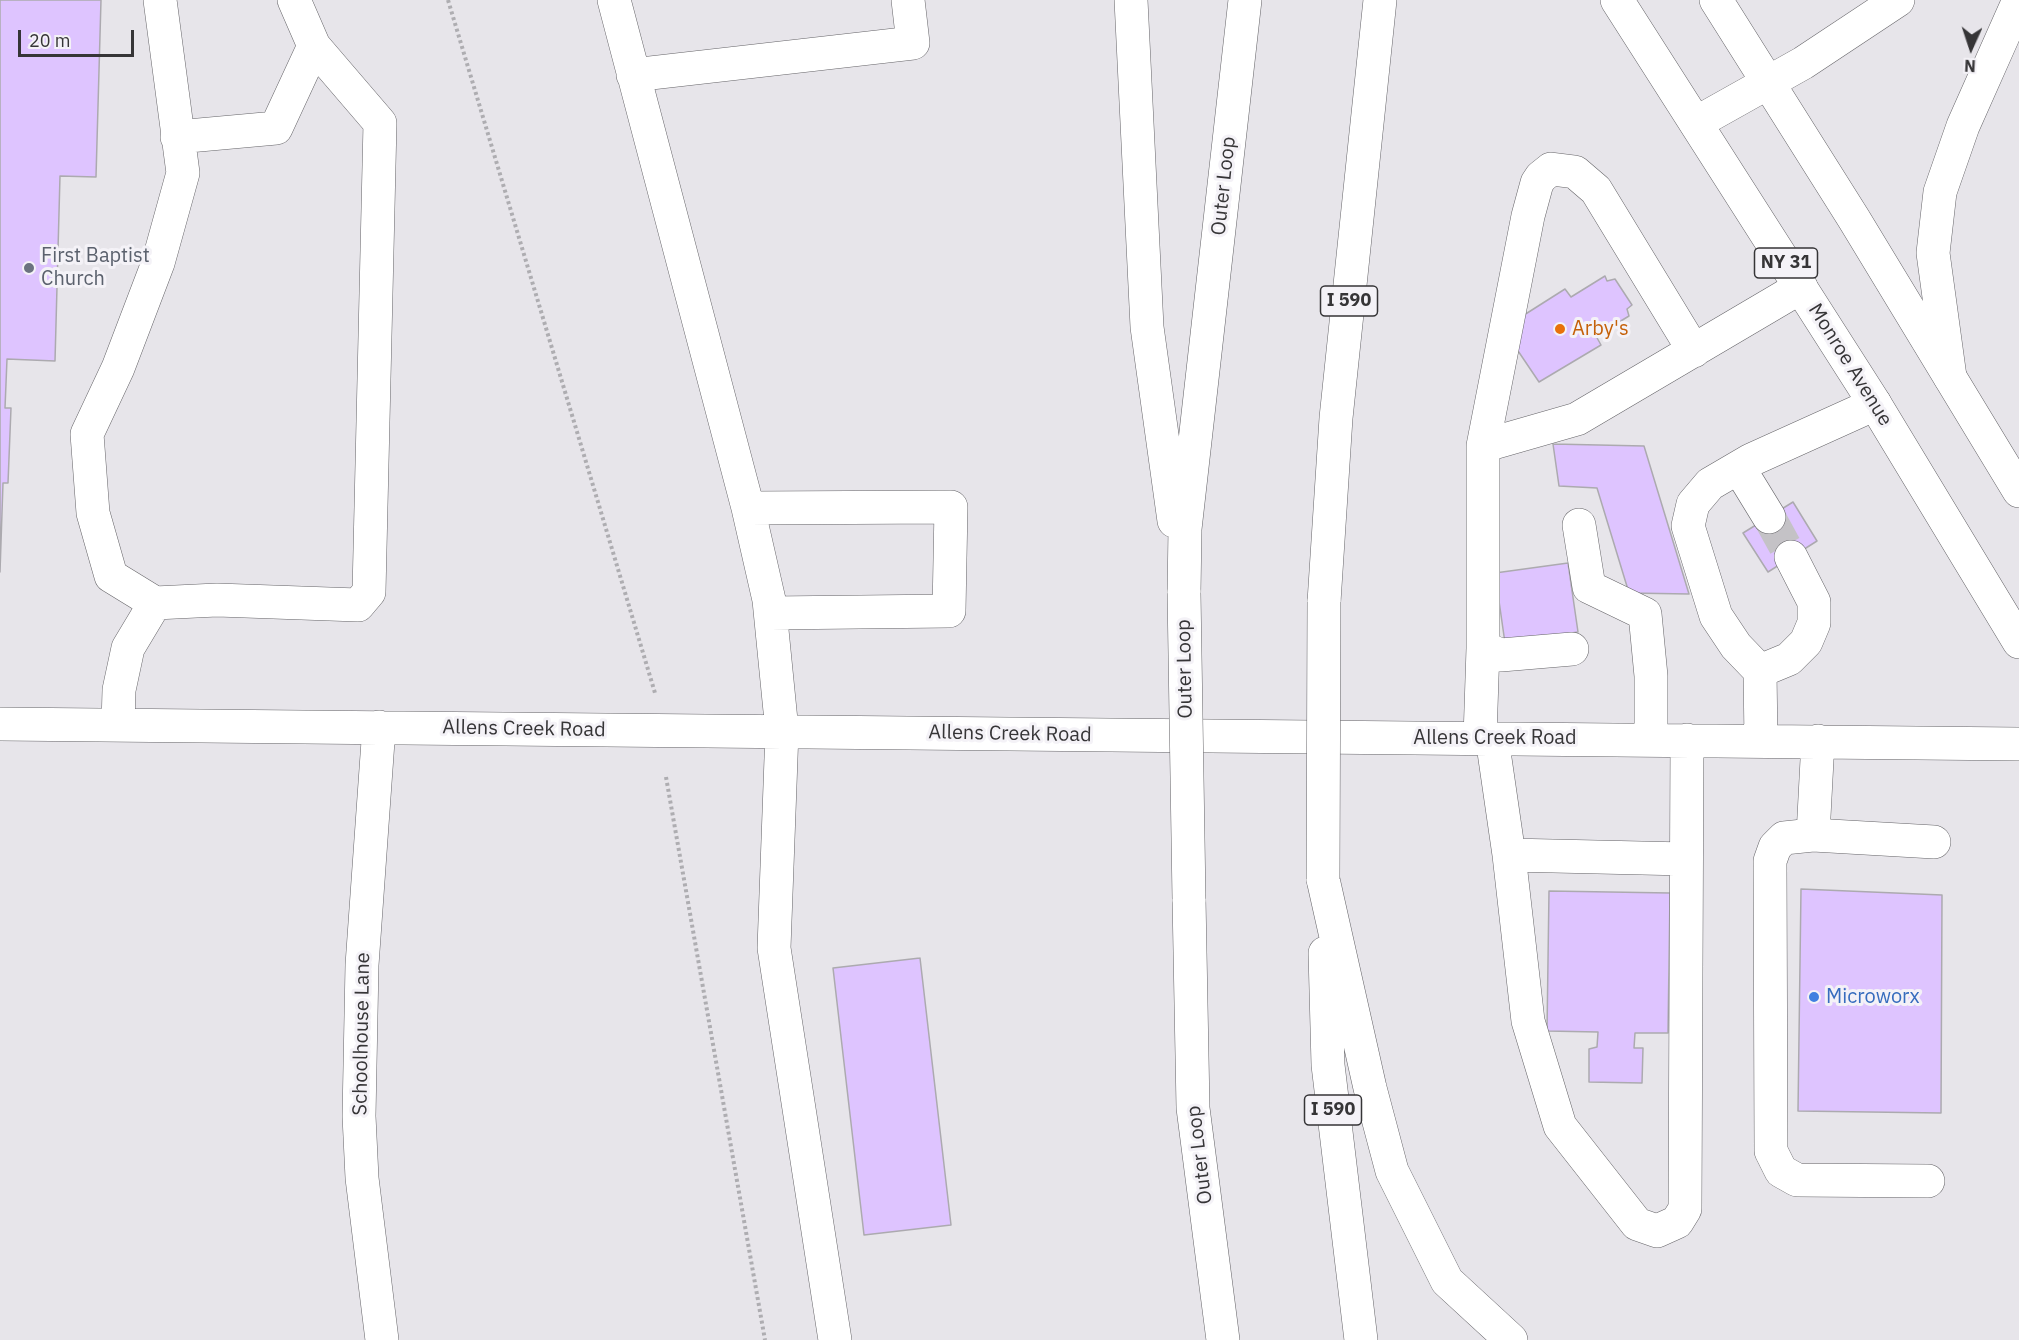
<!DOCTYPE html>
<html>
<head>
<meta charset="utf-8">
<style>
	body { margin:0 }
	#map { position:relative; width:2019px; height:1340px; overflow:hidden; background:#e7e5ea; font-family:"IBM Plex Sans",sans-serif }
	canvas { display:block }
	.north { position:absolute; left:1941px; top:18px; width:60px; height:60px; -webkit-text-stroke:4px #f4f2f7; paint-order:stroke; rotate:183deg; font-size:16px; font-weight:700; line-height:24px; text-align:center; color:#363537 }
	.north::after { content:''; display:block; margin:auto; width:21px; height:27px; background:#363537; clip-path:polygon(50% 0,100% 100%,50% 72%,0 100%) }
	.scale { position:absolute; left:18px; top:30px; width:116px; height:27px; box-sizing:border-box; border:3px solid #363537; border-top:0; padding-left:8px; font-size:18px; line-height:21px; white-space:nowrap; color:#363537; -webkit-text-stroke:4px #f4f2f7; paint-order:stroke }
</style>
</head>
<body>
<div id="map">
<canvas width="2019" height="1340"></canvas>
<div class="north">N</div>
<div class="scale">20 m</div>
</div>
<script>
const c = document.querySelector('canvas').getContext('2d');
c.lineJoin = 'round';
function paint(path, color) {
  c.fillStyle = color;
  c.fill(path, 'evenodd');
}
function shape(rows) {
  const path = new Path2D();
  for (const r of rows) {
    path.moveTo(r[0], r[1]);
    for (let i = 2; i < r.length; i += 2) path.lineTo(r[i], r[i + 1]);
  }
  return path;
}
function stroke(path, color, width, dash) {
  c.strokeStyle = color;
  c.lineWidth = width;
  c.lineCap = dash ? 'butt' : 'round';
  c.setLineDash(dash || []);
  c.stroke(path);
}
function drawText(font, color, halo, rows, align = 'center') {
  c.font = font + ' "IBM Plex Sans",sans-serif';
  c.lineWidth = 6;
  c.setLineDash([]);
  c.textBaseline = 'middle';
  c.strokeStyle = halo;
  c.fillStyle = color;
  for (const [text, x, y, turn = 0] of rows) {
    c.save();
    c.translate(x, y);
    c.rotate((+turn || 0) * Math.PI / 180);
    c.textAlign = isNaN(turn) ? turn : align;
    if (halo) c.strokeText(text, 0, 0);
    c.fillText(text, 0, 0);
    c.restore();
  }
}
const building = shape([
	[0,0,101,0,96,177,60,176,55,361,7,359,5,408,11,408,8,483,3,483,0,572,0,0],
	[1605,276,1607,281,1615,279,1632,305,1627,309,1629,316,1596,336,1601,345,1539,382,1510,339,1513,322,1565,289,1571,297,1605,276],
	[1553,444,1644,446,1689,594,1629,593,1597,488,1559,486,1553,444],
	[1793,502,1817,541,1768,572,1743,533,1793,502],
	[1568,563,1578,632,1505,643,1495,573,1568,563],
	[1801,889,1942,895,1941,1113,1798,1111,1801,889],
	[1549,891,1670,893,1668,1033,1635,1033,1634,1048,1643,1048,1642,1083,1589,1082,1589,1049,1597,1047,1598,1032,1547,1031,1549,891],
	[920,958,951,1225,864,1235,833,968,920,958]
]);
paint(building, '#dec4ff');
stroke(building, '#acaaaf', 1.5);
stroke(shape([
	[1769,517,1791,557]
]), '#c4c2c6', 33, [33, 16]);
const minor = shape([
	[160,0,183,173,158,263,118,368,87,434,93,513,111,576,155,603,217,600,358,605,369,592,380,123,314,46],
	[614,0,748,508,769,600,782,731,774,948,835,1340],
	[633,75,913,43,908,0],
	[177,137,276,128,314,46,294,0],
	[1483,446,1528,216,1537,183,1541,177,1551,169,1575,172,1596,190,1694,351],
	[1739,468,1769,517],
	[748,508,951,507,949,611,771,613],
	[1579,525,1589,587,1645,614,1651,676,1651,740],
	[1483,648,1501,655,1572,649],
	[1760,671,1789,659,1806,642,1814,623,1814,602,1791,557],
	[0,724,2019,744],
	[118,725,119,690,128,648,155,603],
	[379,727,362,965,359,1116,362,1178,382,1340],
	[1480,738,1483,648,1483,446,1577,419,1801,287],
	[1492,738,1509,855,1528,1021,1560,1126,1637,1224,1657,1231,1677,1222,1685,1209,1687,740],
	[1761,741,1760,671,1736,646,1716,616,1688,526,1693,504,1710,484,1751,460,1875,404],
	[1818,741,1813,835,1784,838,1775,847,1770,861,1771,1151,1781,1171,1797,1180,1928,1181],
	[1813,835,1934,842],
	[1509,855,1686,859]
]);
const major = shape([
	[1617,0,1875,404,2019,642],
	[1716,0,1854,219,2019,491]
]);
const highway = shape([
	[1131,0,1147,327,1174,521],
	[1696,123,1803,63,1898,0],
	[1950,377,1933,253,1940,192,1963,126,2019,0],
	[1184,593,1185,529,1245,0],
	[1324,602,1336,418,1380,0],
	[1323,879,1370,1088,1392,1171,1447,1281,1511,1340],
	[1189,899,1193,1108,1223,1340],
	[1325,953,1328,1065,1361,1340]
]);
stroke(minor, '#656468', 34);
stroke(major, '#656468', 34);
stroke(highway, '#656468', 34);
stroke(shape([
	[448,0,655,693],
	[666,777,765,1340]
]), '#aeadb1', 4, [3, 3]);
stroke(minor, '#fff', 33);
stroke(major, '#fff', 33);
stroke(highway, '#fff', 33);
const highwayBridge = shape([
	[1184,593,1189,899],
	[1323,879,1324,602]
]);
stroke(highwayBridge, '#656468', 34, []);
stroke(highwayBridge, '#fff', 33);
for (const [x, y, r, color] of [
	[29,268,6,"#6b7280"],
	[1560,329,6,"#e8710a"],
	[1814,997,6,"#3f7fe0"]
]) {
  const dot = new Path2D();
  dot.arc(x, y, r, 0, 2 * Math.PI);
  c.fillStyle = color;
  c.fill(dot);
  stroke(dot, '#f4f2f7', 2);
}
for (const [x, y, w] of [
	[1786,263,63],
	[1349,301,57],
	[1333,1110,57]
]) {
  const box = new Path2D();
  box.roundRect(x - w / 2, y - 15, w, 30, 4.5);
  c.fillStyle = '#f4f2f7';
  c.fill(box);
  stroke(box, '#363537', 1.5);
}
drawText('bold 18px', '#363537', null, [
	["NY 31",1786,263],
	["I 590",1349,301],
	["I 590",1333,1110]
]);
drawText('20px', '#363537', '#f4f2f7', [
	["Outer Loop",1224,186,-84],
	["Monroe Avenue",1850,365,58],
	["Outer Loop",1185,669,-91],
	["Allens Creek Road",524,729,1],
	["Allens Creek Road",1010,734,1],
	["Allens Creek Road",1495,738],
	["Schoolhouse Lane",362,1034,-89],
	["Outer Loop",1200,1155,-97]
]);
drawText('20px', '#5b616d', '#f4f2f7', [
	["First Baptist",41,256],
	["Church",41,279]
], 'left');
drawText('20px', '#c56008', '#f4f2f7', [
	["Arby's",1572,329]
], 'left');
drawText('20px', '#366cbe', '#f4f2f7', [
	["Microworx",1826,997]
], 'left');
</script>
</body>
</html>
